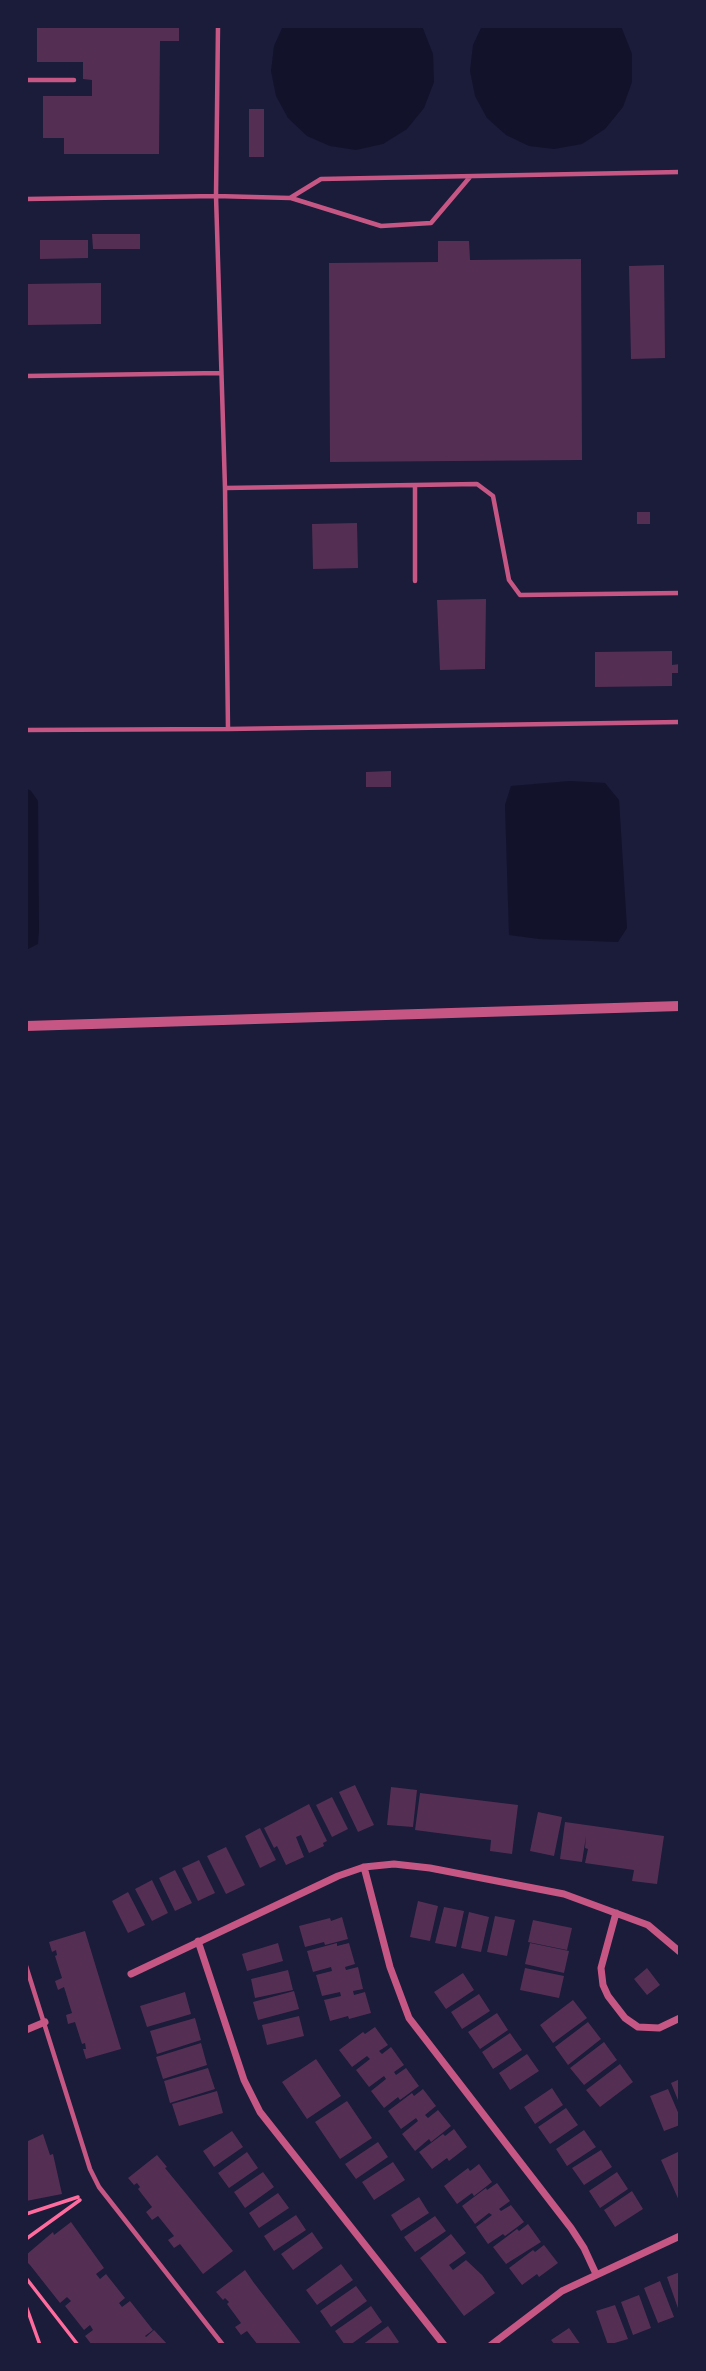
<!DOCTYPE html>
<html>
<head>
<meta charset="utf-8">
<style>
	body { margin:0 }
	#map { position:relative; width:706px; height:2371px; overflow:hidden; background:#1b1b3a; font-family:Ubuntu,sans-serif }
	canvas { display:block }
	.frame { position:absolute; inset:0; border:28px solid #1b1b3a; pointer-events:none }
</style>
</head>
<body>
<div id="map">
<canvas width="706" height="2371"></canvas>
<div class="frame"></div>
</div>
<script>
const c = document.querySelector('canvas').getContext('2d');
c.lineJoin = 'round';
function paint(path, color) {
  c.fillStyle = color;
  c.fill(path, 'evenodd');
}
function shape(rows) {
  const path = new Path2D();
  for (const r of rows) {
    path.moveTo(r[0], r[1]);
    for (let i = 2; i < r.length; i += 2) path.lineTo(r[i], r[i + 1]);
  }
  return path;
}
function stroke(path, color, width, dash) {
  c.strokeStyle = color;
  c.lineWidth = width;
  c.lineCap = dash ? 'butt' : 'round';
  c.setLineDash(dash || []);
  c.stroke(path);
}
paint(shape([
	[283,26,422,26,433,54,434,82,424,108,407,129,383,144,356,150,330,146,307,136,288,118,276,96,271,71,274,46],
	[482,26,621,26,632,54,632,82,623,107,605,129,582,144,554,149,529,146,506,135,487,118,475,96,470,71,473,45],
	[570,781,605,783,619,800,627,928,618,942,539,939,509,935,505,805,511,786],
	[26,788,31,791,38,801,39,930,38,944,26,950]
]), '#12122b');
paint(shape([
	[37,26,179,26,179,41,160,41,159,154,64,154,64,138,43,138,43,96,92,96,92,80,83,79,83,62,37,62],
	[249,109,264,109,264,157,249,157],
	[92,234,140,234,140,249,93,249],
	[40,240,88,240,88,258,40,259],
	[438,241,469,241,470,260,581,259,582,460,330,462,329,263,438,262],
	[664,265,665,358,631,359,629,266],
	[101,283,101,324,26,325,26,284],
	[637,512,650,512,650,524,637,524],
	[357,523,358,568,313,569,312,524],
	[486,599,485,669,440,670,437,600],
	[672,651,672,665,680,664,680,673,672,673,672,686,595,687,595,652],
	[391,771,391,787,366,787,366,772],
	[355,1785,374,1825,358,1832,339,1792],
	[391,1787,417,1790,413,1827,387,1825],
	[420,1793,518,1805,512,1854,490,1851,491,1840,415,1830],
	[332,1797,348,1829,332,1837,316,1805],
	[309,1804,327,1841,323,1843,324,1846,309,1853,301,1835,296,1837,304,1857,286,1865,277,1846,274,1848,264,1828],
	[538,1812,562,1817,554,1856,530,1851],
	[565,1822,664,1836,657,1884,632,1881,634,1870,585,1863,588,1849,585,1848,586,1836,582,1862,560,1859],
	[260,1828,276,1860,260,1868,245,1836],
	[226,1847,245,1885,226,1894,207,1856],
	[199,1860,215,1893,198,1901,182,1868],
	[175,1870,192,1903,175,1911,159,1878],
	[152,1880,168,1913,152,1921,135,1889],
	[128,1892,145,1925,128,1933,112,1901],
	[418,1901,438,1906,430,1941,410,1937],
	[444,1907,464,1911,456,1947,435,1943],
	[469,1912,489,1917,481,1952,461,1948],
	[495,1916,515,1920,507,1956,487,1952],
	[342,1917,348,1939,325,1945,324,1942,305,1947,299,1926,330,1918,331,1921],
	[533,1920,572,1928,567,1950,528,1942],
	[85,1931,121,2049,86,2059,83,2049,86,2049,85,2043,82,2044,75,2022,68,2024,66,2015,72,2013,64,1987,58,1990,55,1981,62,1978,55,1956,57,1955,56,1950,52,1952,49,1942],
	[278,1943,283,1961,247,1971,242,1954],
	[337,1943,337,1946,349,1943,355,1964,345,1967,346,1970,358,1967,363,1989,353,1991,354,1995,365,1992,371,2013,349,2019,348,2016,330,2021,324,2000,341,1996,340,1992,322,1996,316,1975,332,1971,331,1967,313,1972,307,1951],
	[530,1943,569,1951,564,1973,525,1964],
	[525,1968,564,1976,559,1998,520,1990],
	[647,1968,660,1985,647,1995,634,1979],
	[288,1970,293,1990,255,1998,251,1979],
	[463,1973,474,1990,446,2009,434,1992],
	[294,1991,299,2009,258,2020,253,2002],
	[185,1992,191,2014,147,2027,140,2006],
	[479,1994,490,2011,462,2029,451,2012],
	[573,2000,587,2018,553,2043,540,2025],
	[497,2013,508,2030,480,2049,468,2032],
	[299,2016,304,2036,267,2045,262,2025],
	[195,2018,201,2040,157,2054,150,2031],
	[588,2022,601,2039,568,2065,555,2047],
	[375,2027,388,2045,379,2051,382,2054,391,2047,404,2065,394,2072,396,2075,406,2068,419,2086,400,2100,398,2097,384,2108,371,2091,386,2079,384,2076,369,2087,356,2070,370,2059,367,2056,352,2067,339,2050,363,2032,365,2034],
	[510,2033,522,2050,493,2069,482,2052],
	[604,2042,617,2060,584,2085,570,2068],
	[201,2043,207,2065,163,2079,156,2057],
	[527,2054,539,2071,510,2090,499,2073],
	[316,2059,341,2096,307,2119,282,2082],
	[620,2064,633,2082,600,2107,586,2090],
	[208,2068,215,2089,170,2103,164,2081],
	[680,2079,680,2105,671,2083],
	[552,2088,563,2105,535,2124,524,2107],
	[423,2089,436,2106,425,2115,428,2118,438,2110,451,2126,431,2142,429,2139,415,2151,402,2134,418,2121,416,2118,401,2129,388,2111,412,2093,414,2096],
	[668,2089,680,2117,680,2125,664,2131,650,2096],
	[217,2091,223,2113,179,2126,172,2104],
	[347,2101,372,2138,340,2159,315,2122],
	[566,2108,578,2125,550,2144,538,2127],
	[454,2129,467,2147,449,2161,447,2158,432,2169,419,2152,443,2134,445,2136],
	[584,2130,596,2147,567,2166,556,2149],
	[232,2131,243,2147,214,2167,203,2151],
	[43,2134,50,2155,53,2154,62,2194,26,2201,26,2142],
	[378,2142,388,2157,356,2179,345,2164],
	[601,2150,612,2167,584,2185,572,2168],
	[680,2151,680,2203,661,2160],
	[247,2152,258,2168,229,2188,218,2173],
	[157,2155,167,2167,165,2168,233,2251,203,2274,180,2244,174,2248,168,2240,174,2236,158,2216,152,2220,146,2212,152,2207,138,2189,140,2187,137,2183,134,2185,128,2178],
	[393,2162,405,2180,374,2200,362,2182],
	[479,2164,492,2182,474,2196,472,2193,457,2204,444,2186,468,2168,470,2171],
	[263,2172,274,2187,245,2208,234,2192],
	[617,2172,628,2189,600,2208,589,2191],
	[497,2183,510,2201,499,2209,501,2211,511,2205,524,2222,505,2236,503,2234,488,2244,476,2227,492,2215,489,2213,475,2224,462,2206,486,2188,487,2190],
	[632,2191,643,2209,615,2227,604,2210],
	[278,2193,289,2208,259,2228,249,2213],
	[419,2197,429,2213,401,2231,391,2215],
	[296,2215,306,2230,274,2251,264,2236],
	[435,2216,446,2231,415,2252,404,2237],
	[71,2222,104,2268,96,2274,100,2279,106,2274,125,2298,119,2303,122,2307,130,2301,153,2330,145,2336,146,2337,154,2330,168,2345,92,2345,85,2336,93,2330,90,2325,84,2330,65,2306,71,2301,67,2297,60,2303,30,2265,26,2261,26,2255,53,2232,54,2235],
	[528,2224,541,2242,506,2264,493,2247,517,2229,519,2231],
	[312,2232,323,2248,293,2270,281,2254],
	[451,2234,466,2253,449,2265,453,2270,466,2260,482,2275,495,2293,464,2316,420,2258],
	[544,2245,558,2263,539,2277,537,2274,522,2285,509,2268,533,2250,535,2252],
	[341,2264,353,2280,317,2305,306,2290],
	[245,2270,254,2283,302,2345,258,2345,247,2331,241,2335,235,2327,241,2323,227,2304,229,2302,225,2298,223,2300,216,2292],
	[680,2272,680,2311,679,2311,667,2277],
	[660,2281,674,2317,658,2323,644,2288],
	[356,2286,367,2301,331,2327,320,2311],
	[639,2295,651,2328,633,2335,621,2302],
	[615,2305,628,2339,608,2345,596,2311],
	[371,2306,382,2322,350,2345,345,2345,335,2331],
	[388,2326,399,2342,395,2345,362,2345],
	[569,2328,581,2345,555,2345,551,2340]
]), '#542f53');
stroke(shape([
	[26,2214,78,2197],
	[26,2239,80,2200],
	[26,2278,78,2345],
	[26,2306,40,2345]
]), '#ff6b9d', 3.5);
stroke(shape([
	[218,26,216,196,225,488,228,729],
	[26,80,74,80],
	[291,198,381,226,431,223,470,177],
	[26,199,216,196,290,198,321,179,680,172],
	[26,376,220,373],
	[415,485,415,581],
	[225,488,477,484,493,496,509,580,520,595,680,593],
	[26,730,228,729,680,722],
	[26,1966,90,2169,99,2187,223,2345]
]), '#c65784', 4.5);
stroke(shape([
	[364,1867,390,1967,409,2018,571,2228,584,2248,596,2274],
	[616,1913,601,1968,603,1985,608,1996,625,2018,638,2027,659,2028,680,2018],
	[198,1941,244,2080,260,2112,444,2345],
	[131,1974,338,1876,364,1867,394,1864,430,1868,564,1894,648,1925,680,1952],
	[26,2030,45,2022],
	[491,2345,562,2291,680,2236]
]), '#c65784', 7);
stroke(shape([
	[26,1026,680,1006]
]), '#c65784', 10);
</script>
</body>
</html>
